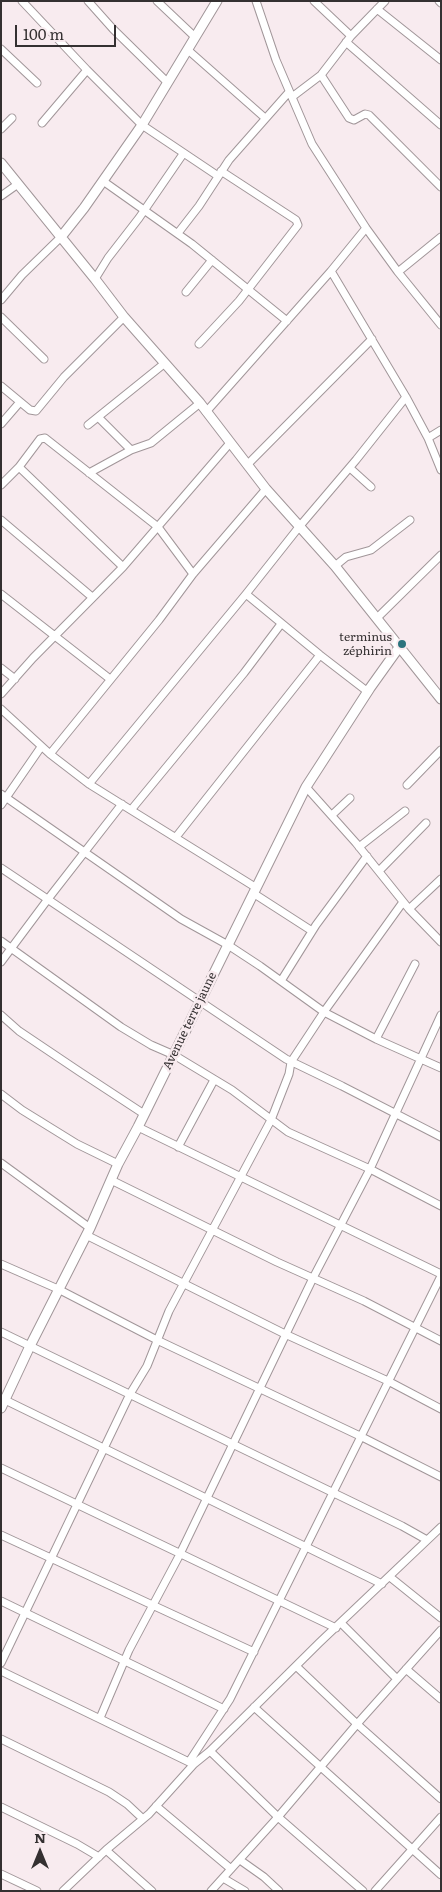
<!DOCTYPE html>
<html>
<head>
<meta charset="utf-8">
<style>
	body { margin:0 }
	#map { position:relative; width:442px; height:1892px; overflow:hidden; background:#f8ebef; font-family:Literata,serif }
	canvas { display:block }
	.frame { position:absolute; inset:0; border:2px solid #343031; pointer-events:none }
	.north { position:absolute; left:15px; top:1827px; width:50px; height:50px; -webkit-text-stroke:4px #f8ebef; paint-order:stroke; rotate:0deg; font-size:14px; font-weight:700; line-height:20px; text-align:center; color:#343031 }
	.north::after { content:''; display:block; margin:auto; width:18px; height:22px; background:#343031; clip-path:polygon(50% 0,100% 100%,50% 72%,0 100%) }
	.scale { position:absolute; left:15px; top:25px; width:101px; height:22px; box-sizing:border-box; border:2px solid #343031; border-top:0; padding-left:6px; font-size:15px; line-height:18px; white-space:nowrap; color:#343031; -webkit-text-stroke:4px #f8ebef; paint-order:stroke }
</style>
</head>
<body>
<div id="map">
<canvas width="442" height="1892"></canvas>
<div class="frame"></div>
<div class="north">N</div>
<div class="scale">100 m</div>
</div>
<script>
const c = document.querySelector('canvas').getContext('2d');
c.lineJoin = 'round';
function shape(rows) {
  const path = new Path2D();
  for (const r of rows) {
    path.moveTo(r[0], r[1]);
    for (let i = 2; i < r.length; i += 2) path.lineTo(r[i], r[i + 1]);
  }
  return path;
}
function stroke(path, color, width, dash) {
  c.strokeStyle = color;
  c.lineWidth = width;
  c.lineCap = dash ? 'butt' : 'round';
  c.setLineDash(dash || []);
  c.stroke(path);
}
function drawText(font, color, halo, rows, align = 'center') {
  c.font = font + ' Literata,serif';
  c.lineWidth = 5;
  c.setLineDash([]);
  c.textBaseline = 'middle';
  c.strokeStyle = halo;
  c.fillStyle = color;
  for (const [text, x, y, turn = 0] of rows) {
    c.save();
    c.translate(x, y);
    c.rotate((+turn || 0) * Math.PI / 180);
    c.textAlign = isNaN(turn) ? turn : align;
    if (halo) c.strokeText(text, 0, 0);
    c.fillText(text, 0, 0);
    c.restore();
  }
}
const minor = shape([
	[22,1,87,70,142,125,218,176],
	[88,1,113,29,167,82],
	[157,1,195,37],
	[256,1,276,60,312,144,366,228,398,272,441,325],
	[314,1,351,36],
	[439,1,441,3],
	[377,9,441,60],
	[346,42,441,125],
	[1,49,37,83],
	[188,50,265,118],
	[321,75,349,118,354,120,365,114,369,115,441,187],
	[292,97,321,75,351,36,385,1],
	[42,123,87,70],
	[1,129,12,118],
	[103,181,192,244,287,321],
	[1,196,18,184],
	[366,228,331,271,406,397,428,438,441,470],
	[178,233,199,206,229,160,289,92],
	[398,272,441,237],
	[95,279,108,258,139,218,183,154],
	[186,292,212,260],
	[1,300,22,275,61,237],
	[1,317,44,359],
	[199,344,239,301,298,225,296,220,221,171],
	[1,386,30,410,36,411,64,377,124,317],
	[206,412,331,271],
	[1,424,20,402],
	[88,425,165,363],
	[428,438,441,430],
	[131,450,151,443,200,403],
	[247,465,372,339],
	[19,467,123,567],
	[350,468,371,487],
	[89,473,131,450,98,417],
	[1,485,19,467,40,439,45,438,158,527,193,574],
	[1,520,92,597],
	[335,566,346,557,371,550,410,520],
	[1,594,110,679],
	[246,594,320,655,368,692],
	[377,618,441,555],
	[1,668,15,679],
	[1,694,33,658,123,567,230,443],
	[1,709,50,754,89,784,255,887],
	[50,754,159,620,193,574,266,489],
	[89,784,246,594,299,527,356,460,406,397],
	[407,785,441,750],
	[306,787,356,843,409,909,441,942],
	[1,794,181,919,228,945,260,966,324,1012,376,1039,441,1068],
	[1,805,41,747],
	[131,810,244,673,281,624],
	[332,815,350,798],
	[176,837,320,655],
	[359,847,405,811],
	[1,868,286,1059,342,1086,441,1137],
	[379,871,426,823],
	[253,893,312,931],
	[409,909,441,879],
	[1,941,121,1027,151,1045,174,1055,232,1090,288,1132,370,1169,441,1206],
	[1,962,48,899,122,804],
	[281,981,316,925,367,856],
	[1,1015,19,1031,80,1072,144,1114],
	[376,1039,415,964],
	[1,1094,22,1110,77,1144,118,1164],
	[138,1127,441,1274],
	[178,1147,214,1080],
	[1,1163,90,1228],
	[111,1180,277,1262,364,1301,441,1341],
	[86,1235,285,1334,388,1381,441,1409],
	[1,1264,58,1289,157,1340,360,1436,441,1477],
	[1,1332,402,1526,427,1540],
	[1,1398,382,1584],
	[1,1468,336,1628],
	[1,1535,254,1652],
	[390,1577,441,1618],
	[1,1601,224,1709],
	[341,1623,397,1679],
	[1,1663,130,1394,147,1366,169,1311,271,1120,289,1074,291,1062,326,1009,403,902],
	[296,1666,357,1724,441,1799],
	[406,1669,441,1699],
	[1,1671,191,1763],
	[254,1707,441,1875],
	[100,1718,129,1650,178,1558,313,1278,370,1169,441,1015],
	[1,1739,109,1792,127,1804,143,1819],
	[210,1751,278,1817,363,1891],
	[189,1762,230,1699,441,1276],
	[156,1806,231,1869],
	[1,1807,77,1844,99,1857],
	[106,1850,152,1891],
	[240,1860,264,1877,279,1891],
	[1,1874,37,1891],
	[223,1878,245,1891],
	[63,1891,106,1850,149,1814,194,1764,210,1751,319,1643,441,1527],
	[211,1891,278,1817,357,1724,441,1630],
	[375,1891,441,1817]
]);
const tertiary = shape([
	[1,163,95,279,124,317,200,403,266,489,335,566,441,699],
	[61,237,84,208,142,125,217,1],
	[1,1408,30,1346,90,1228,118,1164,138,1127,306,787,370,688,400,646]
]);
stroke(minor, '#a19699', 9);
stroke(tertiary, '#a19699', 11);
stroke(minor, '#fff', 7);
stroke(tertiary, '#fff', 9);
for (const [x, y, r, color] of [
	[402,644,5,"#2c747e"]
]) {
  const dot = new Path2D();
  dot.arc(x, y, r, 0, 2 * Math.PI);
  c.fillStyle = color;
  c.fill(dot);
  stroke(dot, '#f8ebef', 2);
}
drawText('12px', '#343031', '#f8ebef', [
	["terminus",392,637],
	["zéphirin",392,651]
], 'right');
drawText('12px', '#343031', '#f8ebef', [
	["Avenue terre jaune",190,1021,-64]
]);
</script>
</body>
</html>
